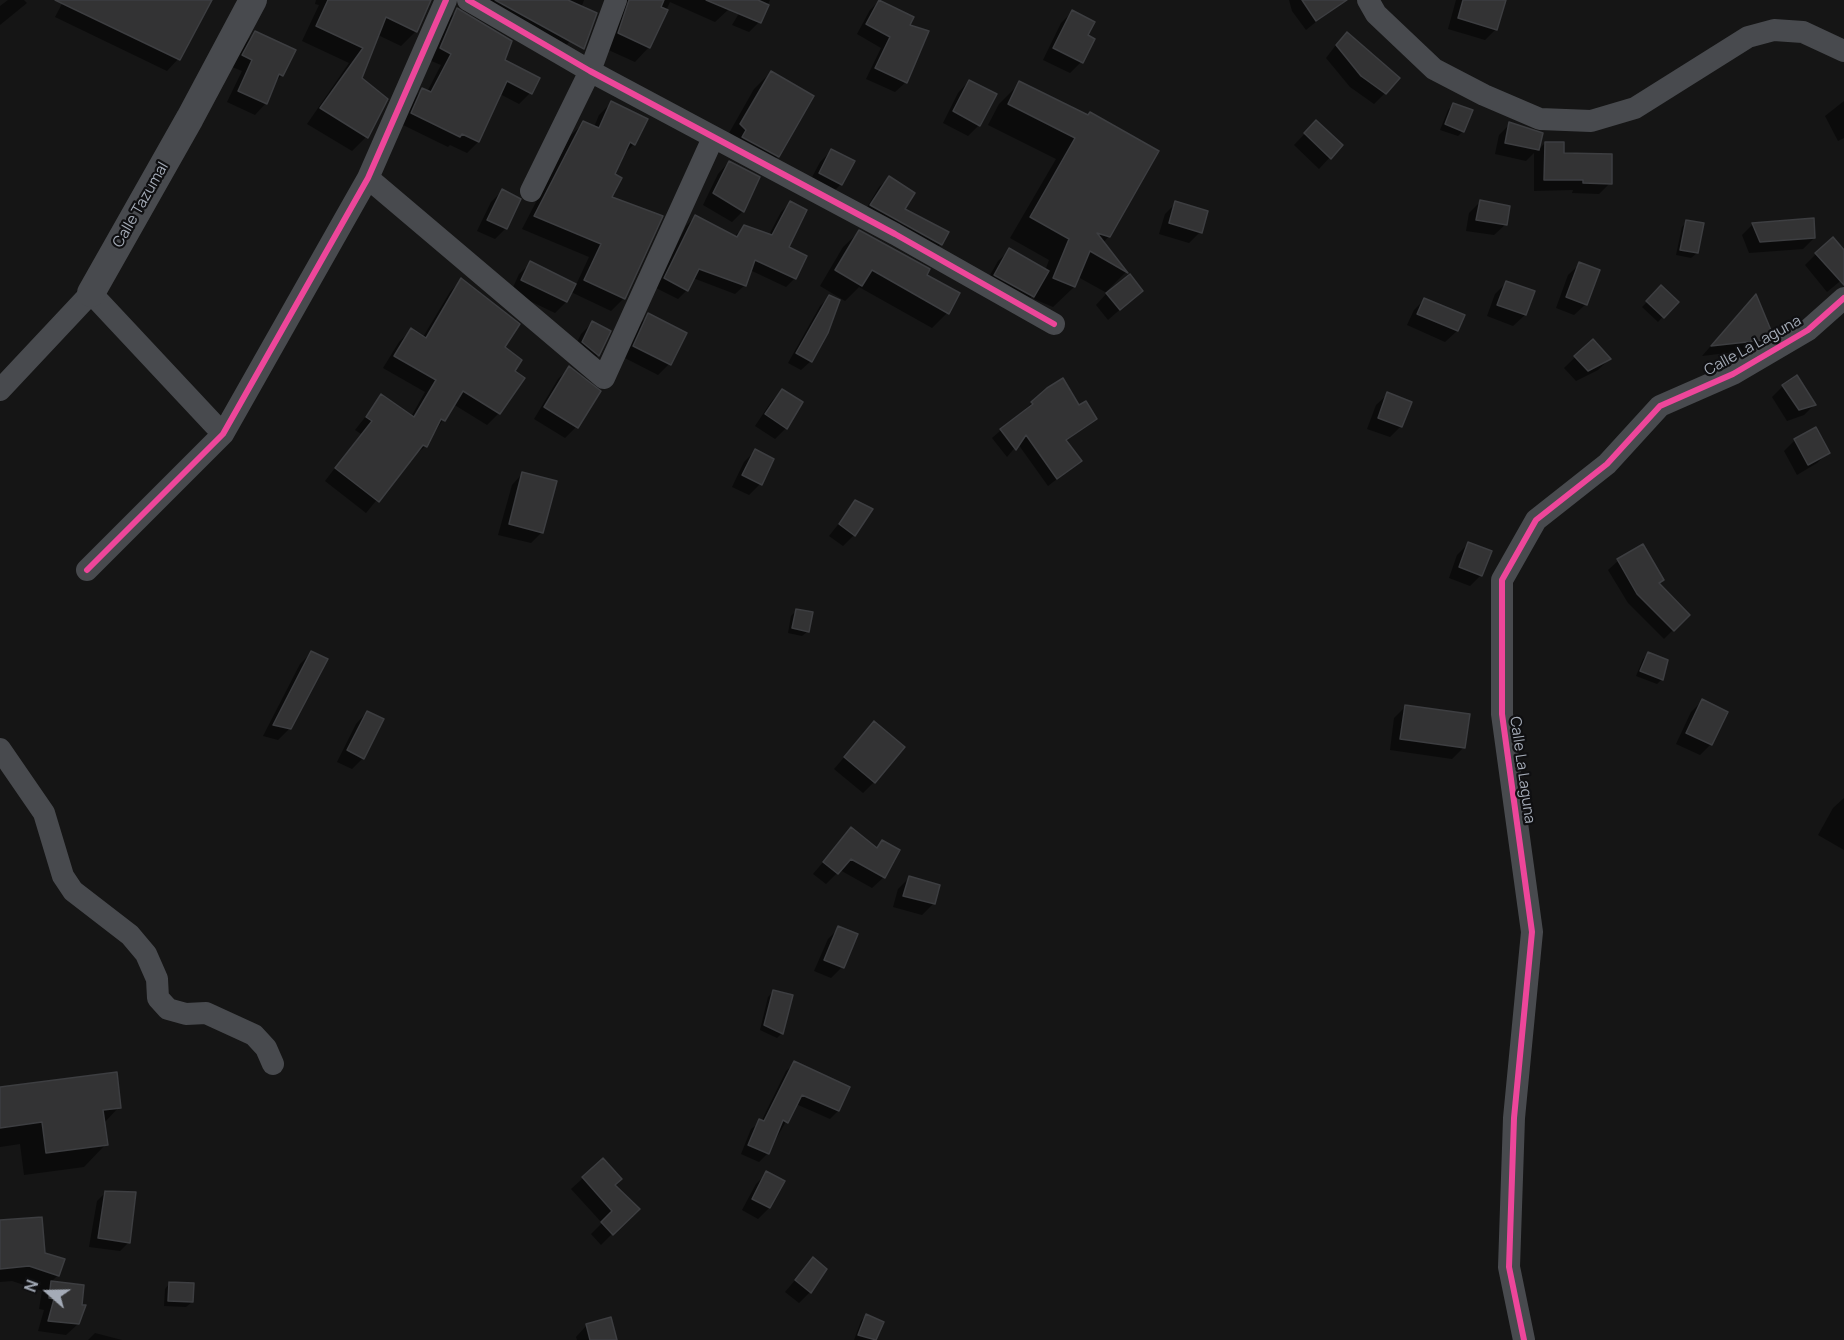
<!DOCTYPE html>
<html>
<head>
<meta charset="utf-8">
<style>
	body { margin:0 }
	#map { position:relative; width:1844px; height:1340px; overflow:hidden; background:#151515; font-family:Manrope,sans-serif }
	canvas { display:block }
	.north { position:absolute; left:18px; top:1262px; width:60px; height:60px; -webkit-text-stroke:4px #0f0f11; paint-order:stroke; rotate:290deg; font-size:16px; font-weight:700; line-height:24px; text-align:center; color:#a4abb7 }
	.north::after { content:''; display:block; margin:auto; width:21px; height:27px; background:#a4abb7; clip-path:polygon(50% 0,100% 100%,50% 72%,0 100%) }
</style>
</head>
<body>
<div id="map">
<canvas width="1844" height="1340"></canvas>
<div class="north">N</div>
</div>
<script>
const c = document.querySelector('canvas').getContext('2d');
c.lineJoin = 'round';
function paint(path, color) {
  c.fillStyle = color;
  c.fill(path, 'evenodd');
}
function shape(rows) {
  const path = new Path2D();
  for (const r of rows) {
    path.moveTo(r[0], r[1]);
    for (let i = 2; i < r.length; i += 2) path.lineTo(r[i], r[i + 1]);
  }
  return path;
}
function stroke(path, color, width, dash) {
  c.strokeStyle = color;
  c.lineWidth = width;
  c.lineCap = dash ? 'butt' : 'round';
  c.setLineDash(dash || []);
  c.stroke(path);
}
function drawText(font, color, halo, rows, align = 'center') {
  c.font = font + ' Manrope,sans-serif';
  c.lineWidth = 4.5;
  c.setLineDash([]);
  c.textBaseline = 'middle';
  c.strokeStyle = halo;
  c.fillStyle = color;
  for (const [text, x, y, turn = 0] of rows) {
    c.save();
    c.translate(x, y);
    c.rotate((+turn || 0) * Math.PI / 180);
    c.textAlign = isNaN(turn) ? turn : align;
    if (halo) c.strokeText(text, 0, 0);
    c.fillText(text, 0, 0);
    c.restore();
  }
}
paint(shape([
	[8,0,24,0,27,3,0,25,0,6],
	[64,0,210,0,178,59,167,71,55,17],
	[316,0,422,0,416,31,401,46,378,35,360,79,366,137,352,151,307,124,349,63,302,41,319,5,315,4],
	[454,0,584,0,569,42,555,57],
	[612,0,733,0,730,8,715,22,670,2,649,47,635,62,604,48],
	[747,0,770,0,760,21,749,32,732,25],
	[880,0,912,17,908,26,906,82,895,92,866,79,881,48,857,34,870,10],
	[1289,0,1329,0,1333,8,1306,30,1292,11],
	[1456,0,1504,0,1496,29,1485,40,1448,29],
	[458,10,503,60,538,79,530,93,519,104,500,94,478,142,467,153,450,145,448,147,401,124,411,101,422,90,427,92,441,65,429,60,446,21],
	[1072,12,1086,36,1093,39,1081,62,1070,73,1043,60,1061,23],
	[255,33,282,75,274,83,266,103,255,115,227,102,242,71,232,67,244,44],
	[1336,45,1385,93,1374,104,1350,87,1326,58],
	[771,72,778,156,761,173,724,142,754,89],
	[969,81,979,125,968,136,943,123,958,93],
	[1020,83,1087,117,1109,236,1103,243,1126,272,1107,291,1141,291,1108,320,1096,305,1107,293,1078,277,1074,287,1053,307,1034,299,1036,292,1021,307,984,286,998,261,1010,250,1045,271,1049,260,1010,238,1056,159,988,125,999,104],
	[1844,101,1844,138,1838,141,1825,116],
	[612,102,646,119,634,144,622,156,613,175,610,198,624,298,611,311,571,292,566,302,555,313,511,292,519,274,531,263,576,285,589,257,522,229,571,135,584,123,594,127,599,115],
	[1453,105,1463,131,1458,136,1440,130,1448,110],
	[1316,122,1341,145,1319,169,1294,145],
	[1510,124,1541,134,1537,151,1545,143,1610,183,1599,194,1572,193,1573,190,1534,191,1534,153,1526,161,1495,154,1499,135],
	[831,151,841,184,830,195,808,185,820,162],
	[729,162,758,178,743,211,732,222,703,205,718,174],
	[889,178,903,209,941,244,931,254,862,216,879,187],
	[502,191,506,228,495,239,477,231,491,202],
	[1480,202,1506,224,1494,235,1466,231,1469,213],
	[790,203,787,248,795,278,786,287,750,270,745,285,735,294,693,278,687,290,678,299,656,288,686,226,695,217,734,237,744,227,769,235,781,212],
	[1176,203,1200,232,1189,243,1159,234,1165,214],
	[1687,222,1697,253,1691,258,1676,255,1682,227],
	[1753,224,1814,238,1803,249,1749,253,1742,235],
	[859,232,925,275,947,313,932,328,859,287,845,301,820,286,843,247],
	[1844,252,1844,278,1827,292,1805,265,1816,254],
	[1580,264,1586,304,1574,315,1556,308,1568,275],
	[461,280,503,348,513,371,523,379,499,413,487,425,453,404,426,446,412,457,366,513,325,481,361,434,355,430,382,396,411,417,425,392,383,368,399,342,411,330,423,337,450,292],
	[1506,283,1533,292,1525,315,1513,326,1487,316,1495,294],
	[1661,288,1676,302,1658,322,1642,307],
	[829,297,811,361,801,370,788,363,820,306],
	[1425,299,1463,316,1457,331,1445,342,1407,325,1414,310],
	[1745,307,1771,335,1752,350,1702,356],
	[649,315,669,364,658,375,623,357,637,326],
	[592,323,609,331,598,355,587,366,572,353,581,334],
	[1592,341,1609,359,1598,370,1576,381,1564,368],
	[569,368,599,391,576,427,565,438,534,419,558,379],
	[1783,386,1815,404,1804,415,1787,421,1772,397],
	[782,390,786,428,775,439,755,426,771,402],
	[1388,394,1401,426,1390,437,1367,429,1376,405],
	[1032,403,1079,408,1095,419,1066,441,1080,461,1048,486,1018,444,1007,457,992,438],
	[1795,440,1828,452,1817,463,1797,475,1784,451],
	[755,451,760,484,749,495,732,487,744,462],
	[523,473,542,532,531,543,498,535,512,485],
	[856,502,854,535,843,546,829,536],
	[1468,544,1481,575,1470,586,1449,578,1457,555],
	[1642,546,1658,584,1688,615,1664,639,1628,603,1608,570,1618,561],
	[796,611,808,631,802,636,788,633,791,616],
	[311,653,290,728,278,740,263,736,300,664],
	[1648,654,1662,679,1657,684,1636,676,1643,659],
	[1702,701,1711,744,1700,755,1676,744,1691,712],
	[1405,707,1464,747,1452,759,1390,750,1394,718],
	[367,712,363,758,352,769,337,762,356,724],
	[874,723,874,782,863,793,834,769],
	[1844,798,1844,850,1818,835,1833,808],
	[851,829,875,849,882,842,884,877,872,888,840,870,826,884,813,874],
	[909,878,938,886,933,904,922,915,893,907,898,889],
	[839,928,842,967,831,978,814,971,828,939],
	[773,992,782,1033,777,1038,760,1030,768,997],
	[795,1063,838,1111,830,1119,796,1104,768,1153,759,1162,741,1154,751,1129,761,1122,786,1071],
	[0,1088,119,1107,104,1123,106,1144,84,1167,24,1175,20,1144,0,1147],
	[603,1160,614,1185,637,1209,601,1245,591,1234,602,1223,571,1189],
	[767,1173,783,1182,769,1208,758,1219,742,1210,756,1184],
	[106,1192,129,1242,120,1251,89,1247,97,1201],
	[0,1222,44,1254,58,1275,51,1282,78,1324,66,1335,38,1331,44,1310,39,1309,42,1291,12,1281,0,1282],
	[813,1259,810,1292,799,1303,785,1292],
	[170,1283,192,1302,186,1307,164,1306,165,1289],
	[866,1316,882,1323,874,1340,854,1340,861,1321],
	[587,1325,615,1340,577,1340,576,1337],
	[95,1333,122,1340,88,1340]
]), '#0007');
const building = shape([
	[55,0,212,0,180,60,55,0],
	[328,0,431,0,417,32,386,17,362,78,388,99,368,138,320,108,363,48,316,26,328,0],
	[495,0,568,0,597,13,584,49,495,0],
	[629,0,664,0,661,7,668,10,650,48,618,33,629,0],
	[706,0,758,0,769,5,761,23,706,0],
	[879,0,914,17,910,25,929,31,907,83,875,68,890,37,866,24,879,0],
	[1302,0,1347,0,1316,21,1302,0],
	[1463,0,1506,0,1497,30,1458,18,1463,0],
	[457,8,512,41,505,60,540,78,532,94,507,81,479,142,462,134,460,137,411,113,422,88,431,92,451,54,440,48,457,8],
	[1072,10,1095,22,1088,35,1095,39,1083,63,1053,48,1072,10],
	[255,31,296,50,283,76,279,74,267,104,238,91,252,60,242,55,255,31],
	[1347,32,1400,78,1386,94,1361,76,1336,45,1347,32],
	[771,71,814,96,779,157,742,137,746,130,740,124,771,71],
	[969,80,997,94,980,126,953,111,969,80],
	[1019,81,1088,115,1090,112,1159,151,1110,237,1097,233,1128,273,1090,251,1075,287,1053,278,1069,239,1030,217,1075,138,1008,104,1019,81],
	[611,101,648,119,635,145,630,142,615,174,622,178,612,197,663,216,625,299,584,280,601,244,534,216,583,121,599,128,611,101],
	[1453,103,1473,110,1464,132,1445,124,1453,103],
	[1316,120,1343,145,1331,159,1304,133,1316,120],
	[1509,122,1543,133,1539,150,1505,143,1509,122],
	[1545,142,1564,142,1564,153,1612,154,1612,184,1583,183,1583,180,1544,180,1545,142],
	[831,149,855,161,842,185,819,173,831,149],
	[729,161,760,177,744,212,713,193,729,161],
	[889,176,915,193,905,209,949,232,942,245,870,205,889,176],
	[502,189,521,199,507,229,487,220,502,189],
	[1480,200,1510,206,1507,225,1476,220,1480,200],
	[790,201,807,210,789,247,807,256,796,279,755,260,746,286,699,269,688,291,664,278,695,215,737,237,744,225,772,235,790,201],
	[1175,201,1208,211,1202,233,1169,223,1175,201],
	[1814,218,1815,238,1760,242,1752,223,1814,218],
	[1686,220,1704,223,1698,253,1680,250,1686,220],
	[859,230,930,269,927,275,960,293,949,314,872,270,862,286,835,270,859,230],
	[1833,237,1844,250,1844,285,1815,253,1833,237],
	[1009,248,1049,271,1034,297,994,275,1009,248],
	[530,261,576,284,567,302,521,280,530,261],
	[1579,262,1600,270,1587,305,1566,297,1579,262],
	[1130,274,1143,291,1120,310,1106,293,1130,274],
	[461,278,520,324,505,347,522,360,515,371,525,378,500,414,463,391,445,421,441,419,427,447,423,445,379,502,335,468,372,421,366,417,381,394,414,417,436,380,394,356,411,328,426,338,461,278],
	[1506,281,1535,291,1526,315,1497,305,1506,281],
	[1661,285,1679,302,1664,318,1646,301,1661,285],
	[1756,294,1773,335,1765,340,1711,346,1756,294],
	[829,295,840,300,828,333,812,362,796,353,829,295],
	[1424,298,1465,315,1458,331,1417,314,1424,298],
	[648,313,687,333,671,365,633,346,648,313],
	[592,321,611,331,599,356,582,342,592,321],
	[1593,339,1611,359,1588,371,1574,356,1593,339],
	[569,366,601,391,578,428,544,407,569,366],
	[1797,375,1816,405,1799,410,1782,385,1797,375],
	[1063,378,1079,405,1086,401,1097,419,1066,440,1082,461,1057,479,1026,435,1016,450,1000,429,1033,404,1031,402,1047,388,1063,378],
	[782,389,803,402,787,429,765,414,782,389],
	[1387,392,1412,402,1402,427,1378,418,1387,392],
	[1816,427,1830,453,1808,465,1794,439,1816,427],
	[755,449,774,459,762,485,742,475,755,449],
	[522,472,557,481,543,533,509,524,522,472],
	[855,500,873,509,855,536,839,524,855,500],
	[1468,542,1492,551,1482,576,1459,567,1468,542],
	[1643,544,1664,580,1659,583,1690,615,1674,631,1637,594,1617,559,1643,544],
	[796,609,813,612,809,632,792,628,796,609],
	[311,651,328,659,291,729,273,725,311,651],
	[1648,652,1668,660,1663,680,1640,671,1648,652],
	[1702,699,1728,712,1712,745,1686,733,1702,699],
	[1405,705,1470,714,1465,748,1400,739,1405,705],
	[367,711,384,719,364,759,347,750,367,711],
	[874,721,905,747,875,783,844,757,874,721],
	[851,827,877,848,882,840,900,850,885,878,851,859,838,874,823,862,851,827],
	[909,876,940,885,935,904,903,896,909,876],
	[838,926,858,934,844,968,824,960,838,926],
	[773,990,793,995,783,1034,764,1025,773,990],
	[794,1061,850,1087,839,1111,802,1095,788,1123,783,1120,769,1154,748,1145,759,1119,764,1121,794,1061],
	[117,1072,121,1108,103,1110,108,1145,46,1153,42,1122,0,1128,0,1087,117,1072],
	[603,1158,622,1179,615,1185,640,1209,613,1235,601,1222,612,1211,582,1177,603,1158],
	[766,1171,785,1181,770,1208,752,1199,766,1171],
	[105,1191,136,1192,130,1243,98,1238,105,1191],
	[42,1217,45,1253,65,1259,59,1276,29,1266,0,1269,0,1220,42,1217],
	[813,1257,827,1269,811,1293,795,1280,813,1257],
	[51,1281,84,1285,82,1305,86,1305,79,1324,48,1321,54,1299,49,1298,51,1281],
	[169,1282,194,1283,193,1302,168,1301,169,1282],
	[866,1314,884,1322,876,1340,858,1335,866,1314],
	[611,1317,617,1340,590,1340,586,1324,611,1317]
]);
paint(building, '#333334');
stroke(building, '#3d3e41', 1.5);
stroke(shape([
	[468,0,590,71,895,234,1054,324],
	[1368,0,1376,14,1434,69,1484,95,1540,119,1591,121,1635,108,1748,37,1774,30,1803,32,1844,51],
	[368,178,604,378,713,138],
	[531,191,590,71,616,0],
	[0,390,91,293,223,434],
	[87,570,223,434,368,178,446,0],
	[0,749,44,813,63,876,73,891,130,935,146,954,157,979,158,998,168,1009,186,1014,206,1013,254,1035,266,1048,273,1064],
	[1524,1340,1509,1267,1514,1118,1532,932,1502,714,1502,580,1536,520,1607,464,1660,406,1733,374,1808,330,1844,298]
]), '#484a4e', 22);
stroke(shape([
	[91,293,190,118,253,0]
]), '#484a4e', 28);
stroke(shape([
	[468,0,590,71,895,234,1054,324],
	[87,570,223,434,368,178,446,0],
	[1524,1340,1509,1267,1514,1118,1532,932,1502,714,1502,580,1536,520,1607,464,1660,406,1733,374,1808,330,1844,298]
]), '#ed469a', 6);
drawText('15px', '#a4abb7', '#0f0f11', [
	["Calle Tazumal",141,205,-60],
	["Calle La Laguna",1753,346,-29],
	["Calle La Laguna",1522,770,82]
]);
</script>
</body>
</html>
